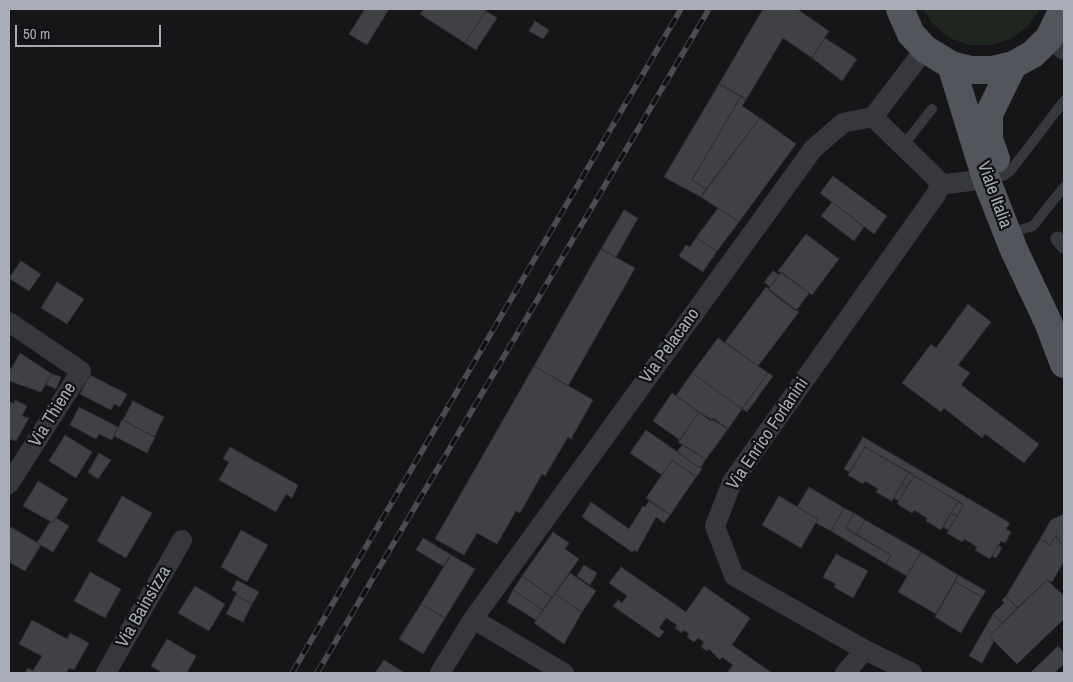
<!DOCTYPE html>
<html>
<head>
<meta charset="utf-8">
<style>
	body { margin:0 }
	#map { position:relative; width:1073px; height:682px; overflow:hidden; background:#161618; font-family:"Archivo Narrow",sans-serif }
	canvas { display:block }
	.frame { position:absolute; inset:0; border:10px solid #a8adb8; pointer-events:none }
	.scale { position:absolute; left:15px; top:25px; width:146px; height:22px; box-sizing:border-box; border:2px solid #a8adb8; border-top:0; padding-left:6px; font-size:15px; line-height:18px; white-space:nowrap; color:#a8adb8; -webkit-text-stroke:4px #111113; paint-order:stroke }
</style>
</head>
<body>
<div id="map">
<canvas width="1073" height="682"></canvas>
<div class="frame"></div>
<div class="scale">50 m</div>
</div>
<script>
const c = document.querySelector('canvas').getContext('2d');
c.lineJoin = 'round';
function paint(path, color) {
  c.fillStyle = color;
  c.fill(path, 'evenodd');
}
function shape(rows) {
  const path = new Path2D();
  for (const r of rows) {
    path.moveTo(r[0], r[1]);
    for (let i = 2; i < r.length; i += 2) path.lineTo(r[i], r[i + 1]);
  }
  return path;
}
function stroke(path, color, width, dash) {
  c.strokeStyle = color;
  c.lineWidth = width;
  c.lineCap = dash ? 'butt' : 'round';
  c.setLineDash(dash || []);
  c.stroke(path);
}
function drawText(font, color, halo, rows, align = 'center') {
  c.font = font + ' "Archivo Narrow",sans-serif';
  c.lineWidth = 4.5;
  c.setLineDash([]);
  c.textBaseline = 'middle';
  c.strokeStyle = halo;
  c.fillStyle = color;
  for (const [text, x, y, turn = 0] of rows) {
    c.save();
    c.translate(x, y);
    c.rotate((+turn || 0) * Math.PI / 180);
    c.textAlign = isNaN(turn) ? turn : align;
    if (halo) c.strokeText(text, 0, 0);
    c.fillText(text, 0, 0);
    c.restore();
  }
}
paint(shape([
	[923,9,1040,9,1028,26,1011,39,991,45,970,45,949,38,933,24]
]), '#1e261f');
const building = shape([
	[365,9,389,9,367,45,349,34,365,9],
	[424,9,483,9,486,11,465,43,420,14,424,9],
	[763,9,797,9,829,31,812,58,783,38,746,100,719,84,763,9],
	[486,11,497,18,476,50,465,43,486,11],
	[535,21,549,30,543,39,529,31,535,21],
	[825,38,857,59,842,81,812,58,825,38],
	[719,84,741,96,692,180,706,189,701,197,664,177,719,84],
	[741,96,746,100,742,106,760,118,706,189,692,180,741,96],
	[760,118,796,144,739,222,701,197,760,118],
	[833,176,887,216,874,234,820,193,833,176],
	[832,202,864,227,854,241,821,216,832,202],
	[718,208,739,222,717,251,696,238,718,208],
	[624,210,638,218,616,257,601,249,624,210],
	[806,234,839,259,812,295,778,271,806,234],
	[696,238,717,251,703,272,679,256,686,245,690,247,696,238],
	[601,249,635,268,568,386,534,366,601,249],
	[21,261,41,274,29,291,9,278,21,261],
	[773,271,779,275,770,287,764,282,773,271],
	[781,272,809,293,796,311,768,290,781,272],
	[57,282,84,299,67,324,41,308,57,282],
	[766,287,799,312,758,366,725,342,766,287],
	[968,304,991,322,958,365,970,373,961,385,1039,444,1024,463,985,434,982,438,944,408,941,412,902,383,931,344,936,348,968,304],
	[718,338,768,373,742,409,692,373,718,338],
	[20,353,52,374,41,392,9,381,9,368,11,369,20,353],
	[534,366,593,400,571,439,568,437,545,476,542,474,520,513,516,511,497,544,477,533,464,555,435,539,534,366],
	[692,373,742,409,728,429,713,418,711,421,676,396,692,373],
	[768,373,773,376,747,412,742,409,768,373],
	[52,374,61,377,56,389,45,384,52,374],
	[90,375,127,394,120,407,114,404,111,410,80,394,90,375],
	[672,393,699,412,680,440,653,421,672,393],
	[15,400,27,406,22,416,29,418,16,441,9,439,9,401,14,404,15,400],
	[133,401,164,417,154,437,123,420,133,401],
	[79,407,118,427,112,440,99,434,96,439,70,425,79,407],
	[699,412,728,429,706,459,678,442,699,412],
	[122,420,155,437,147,453,114,436,122,420],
	[646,430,702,469,696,477,672,460,662,475,630,453,646,430],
	[65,435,92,452,76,478,49,461,65,435],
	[863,437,1010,523,1006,529,1011,532,1005,543,1001,541,990,559,975,550,977,547,964,539,962,542,947,533,964,505,865,447,850,472,844,469,863,437],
	[682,445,706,459,700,468,677,452,682,445],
	[230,447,298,485,292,498,286,494,276,512,219,480,229,462,223,459,230,447],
	[865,447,909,472,892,501,876,492,878,489,865,481,863,484,848,475,865,447],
	[99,453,111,460,98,479,88,472,99,453],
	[672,460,696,477,670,515,646,498,672,460],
	[909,472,914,476,907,487,902,484,909,472],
	[914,476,958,501,941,530,926,521,927,518,914,510,912,513,897,504,914,476],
	[38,481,68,499,53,523,23,506,38,481],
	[902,484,907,487,899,501,894,498,902,484],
	[809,487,844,508,831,531,816,523,818,519,797,507,809,487],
	[122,496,152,513,126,558,97,541,122,496],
	[779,496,818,519,801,548,762,525,779,496],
	[649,501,670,515,664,523,656,517,637,552,634,550,632,552,582,517,591,502,629,529,643,506,645,507,649,501],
	[958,501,964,505,957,516,951,513,958,501],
	[844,508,854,513,846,528,891,555,886,564,831,531,844,508],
	[854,513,865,520,856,535,846,528,854,513],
	[951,513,957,516,949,530,943,527,951,513],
	[1064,514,1064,545,1059,542,1056,535,1050,545,1040,539,1051,520,1064,514],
	[56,518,69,526,53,552,37,543,50,522,53,523,56,518],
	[865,520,921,552,907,576,886,564,891,555,856,535,865,520],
	[11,527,41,545,25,571,9,562,9,531,11,527],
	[241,530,268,545,247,582,221,567,241,530],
	[553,532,569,543,565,549,579,559,552,597,522,576,553,532],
	[1056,535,1059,542,1064,545,1064,561,1052,582,1047,580,1017,608,1006,596,1040,539,1050,545,1056,535],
	[423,538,451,555,443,566,416,550,423,538],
	[998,545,1002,548,996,558,992,556,998,545],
	[921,552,958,575,936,614,898,592,921,552],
	[836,554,868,571,853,598,834,587,836,584,823,577,836,554],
	[451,555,475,569,445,618,421,604,451,555],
	[584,565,597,573,590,585,577,576,584,565],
	[621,567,686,612,704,586,750,618,732,645,772,673,727,673,733,665,722,657,720,660,709,649,707,651,701,647,704,642,698,638,694,642,687,637,689,634,684,630,682,633,675,628,677,625,666,618,659,628,664,632,659,638,613,606,618,600,622,603,627,596,609,583,621,567],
	[90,572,121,589,105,618,74,601,90,572],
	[570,573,596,591,582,612,555,594,570,573],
	[958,575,986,591,982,597,955,582,958,575],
	[522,576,552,597,543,610,513,590,522,576],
	[237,580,259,592,252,604,236,595,237,593,232,590,237,580],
	[1047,580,1064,596,1064,619,1017,664,989,636,1047,580],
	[955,582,982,597,961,633,935,617,955,582],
	[195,586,225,604,209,631,178,613,195,586],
	[513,590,543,610,536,620,507,602,513,590],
	[555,594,582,612,564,644,534,623,555,594],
	[236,595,252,604,243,622,226,614,236,595],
	[1006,596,1017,608,1002,623,993,614,1004,603,1002,600,1006,596],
	[421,604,445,618,423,654,399,639,421,604],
	[993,614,1002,623,989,636,994,641,982,663,969,656,993,614],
	[32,620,67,639,70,633,89,643,74,670,69,668,66,673,25,673,28,668,33,671,42,656,19,644,32,620],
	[167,639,196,656,187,673,163,673,151,666,167,639],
	[1058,646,1064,653,1064,664,1054,673,1030,673,1058,646],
	[384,660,405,673,375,673,384,660]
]);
paint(building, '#404145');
stroke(building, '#303034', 1);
stroke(shape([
	[902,147,932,109],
	[1003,176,1011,170,1064,101],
	[1009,233,1033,226,1064,187]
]), '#37383d', 10);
stroke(shape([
	[1058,239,1064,246]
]), '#37383d', 15);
stroke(shape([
	[1049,38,1064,50],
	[873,117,937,179,939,185,937,193,732,482,715,526,734,576,865,650,912,673],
	[939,185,986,179],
	[9,322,81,371,9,484],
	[473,619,564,673],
	[106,673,182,540],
	[440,673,473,619,813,149,843,123,873,117,925,49],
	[845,673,865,650]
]), '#37383d', 20);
stroke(shape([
	[900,9,911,34,925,49,951,65,971,70,992,70,1013,65,1033,54,1049,38,1063,9],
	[951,65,986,179,1014,250,1048,322,1064,364],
	[996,159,989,139,989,114,1013,65]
]), '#53555c', 28);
const rail = shape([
	[292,673,681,9],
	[317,673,709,9]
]);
stroke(rail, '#4a4c52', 5.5);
stroke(rail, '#111113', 4, [11]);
drawText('18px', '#a8adb8', '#111113', [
	["Viale Italia",994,195,70],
	["Via Pelacano",670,346,-54],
	["Via Thiene",53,415,-58],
	["Via Enrico Forlanini",768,434,-56],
	["Via Bainsizza",144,607,-60]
]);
</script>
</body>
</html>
